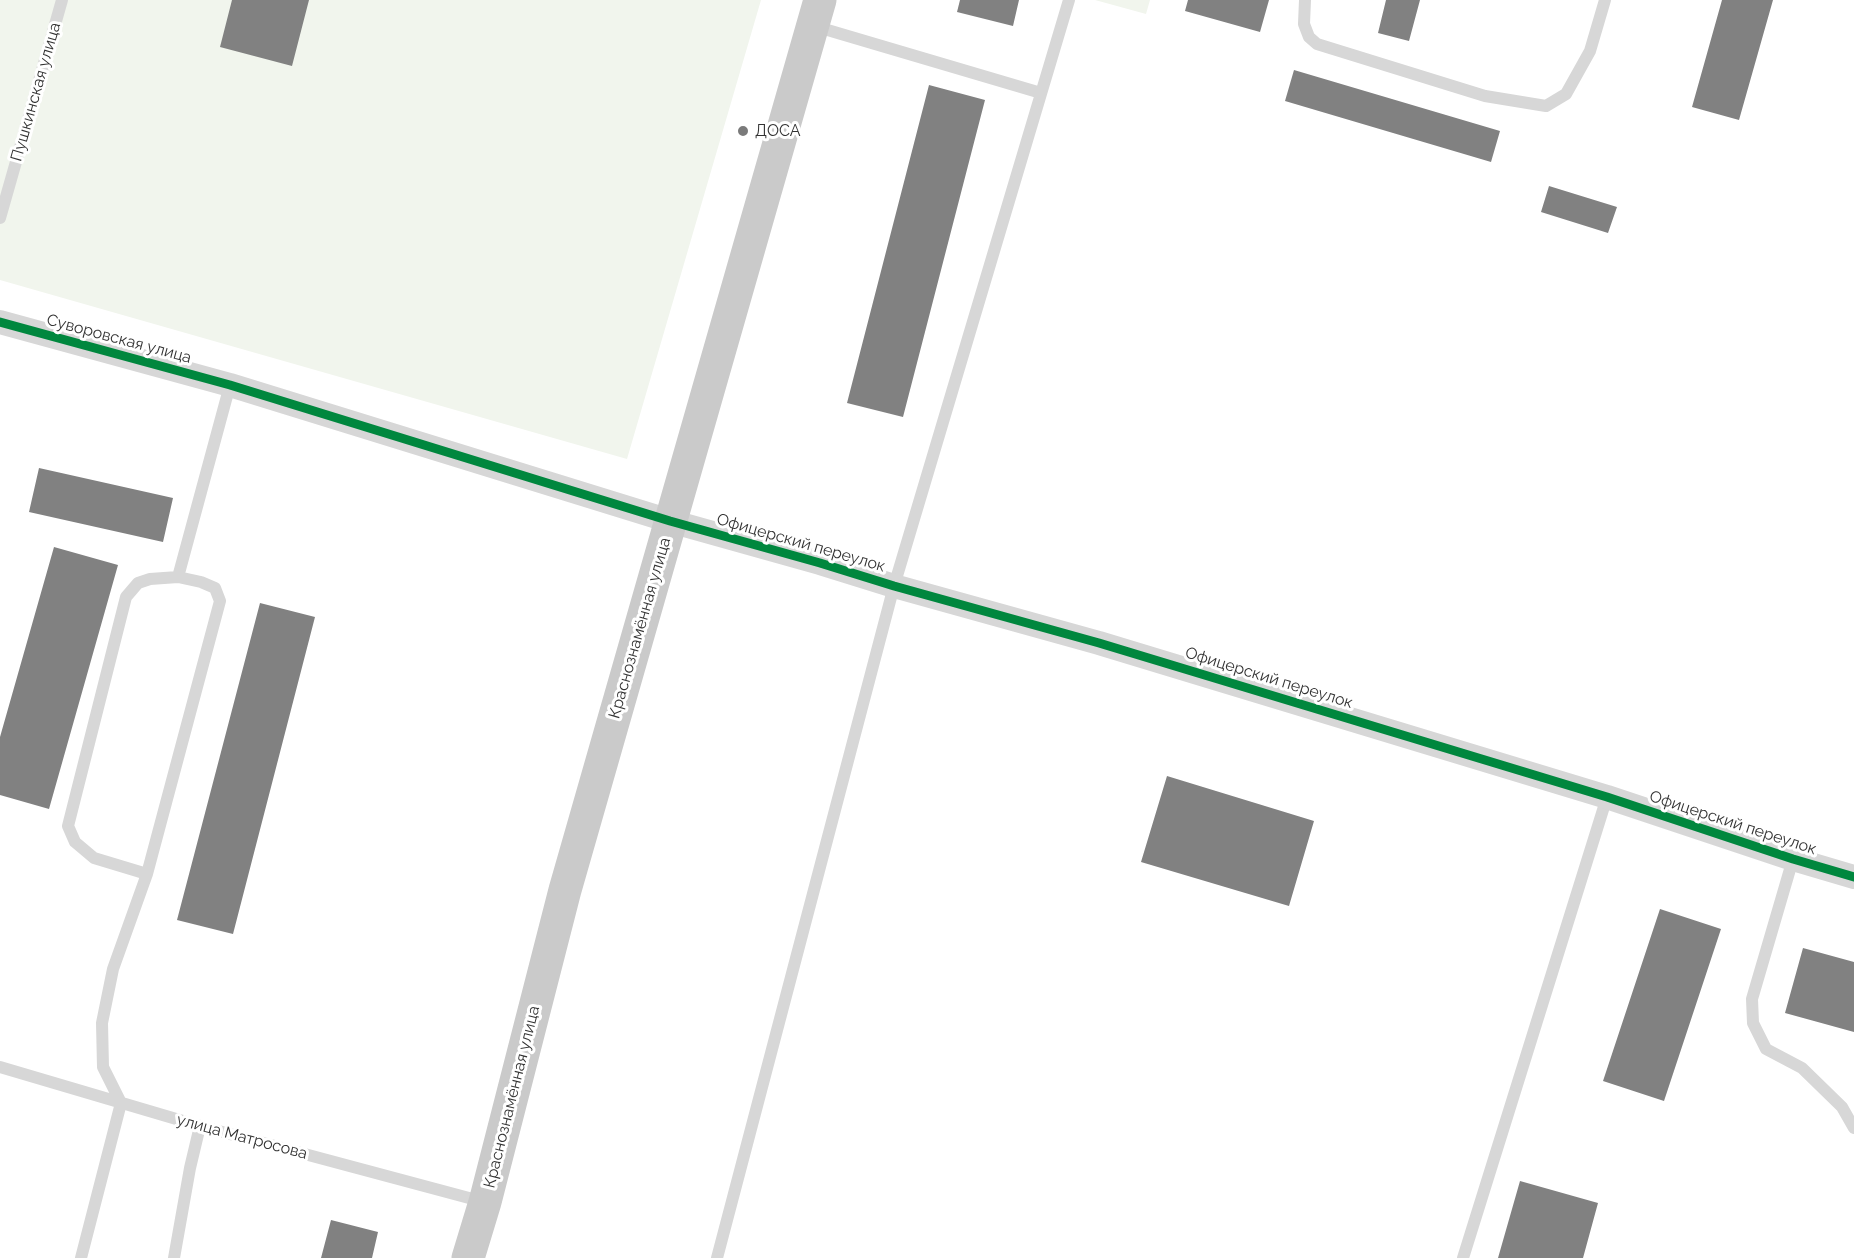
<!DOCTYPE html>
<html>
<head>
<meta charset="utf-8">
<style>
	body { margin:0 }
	canvas { display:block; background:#fff }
</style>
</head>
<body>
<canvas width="1854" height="1258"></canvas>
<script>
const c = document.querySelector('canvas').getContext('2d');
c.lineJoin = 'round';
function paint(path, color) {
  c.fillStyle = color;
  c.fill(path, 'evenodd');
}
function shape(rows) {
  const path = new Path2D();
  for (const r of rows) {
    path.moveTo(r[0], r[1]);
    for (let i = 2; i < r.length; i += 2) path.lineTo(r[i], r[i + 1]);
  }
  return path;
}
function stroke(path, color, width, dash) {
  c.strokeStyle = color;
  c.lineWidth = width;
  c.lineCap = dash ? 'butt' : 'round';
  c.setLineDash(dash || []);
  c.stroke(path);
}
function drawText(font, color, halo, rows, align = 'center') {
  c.font = font + ' Raleway,sans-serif';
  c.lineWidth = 6;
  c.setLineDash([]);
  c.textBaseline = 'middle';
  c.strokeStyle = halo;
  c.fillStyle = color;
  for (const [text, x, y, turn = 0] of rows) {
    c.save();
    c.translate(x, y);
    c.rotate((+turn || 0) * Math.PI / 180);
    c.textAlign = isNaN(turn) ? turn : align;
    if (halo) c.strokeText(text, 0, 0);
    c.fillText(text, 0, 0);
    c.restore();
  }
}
paint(shape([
	[0,0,761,0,627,459,0,280],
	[1095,0,1150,0,1146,14]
]), '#f1f5ed');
paint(shape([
	[232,0,309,0,292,66,220,47],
	[960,0,1019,0,1013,26,957,12],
	[1188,0,1269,0,1260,32,1185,11],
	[1386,0,1420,0,1409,41,1378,33],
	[1722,0,1773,0,1739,120,1692,107],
	[1294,70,1500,131,1491,162,1285,101],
	[929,85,985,100,903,417,847,403],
	[1549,186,1617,207,1608,233,1541,212],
	[39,468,173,498,163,542,29,512],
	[54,547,118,565,49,809,0,795,0,737],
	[260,603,315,617,233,934,177,920],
	[1167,776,1314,821,1289,906,1141,862],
	[1660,909,1721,929,1664,1101,1603,1081],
	[1803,948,1854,962,1854,1032,1785,1013],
	[1520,1181,1598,1203,1583,1258,1498,1258],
	[331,1220,378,1232,372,1258,321,1258]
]), '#818181');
stroke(shape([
	[1305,0,1304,24,1309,37,1317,44,1485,96,1546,106,1566,94,1590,51,1605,0],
	[814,26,1041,93],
	[0,218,62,0],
	[178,577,201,582,215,588,220,601,147,874,94,858,75,842,68,826,126,597,138,583,150,579,178,577,230,385],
	[1793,859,1752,999,1753,1023,1766,1049,1802,1068,1842,1107,1854,1128],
	[0,1067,200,1126,484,1202],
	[81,1258,121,1103,103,1067,102,1023,113,969,147,874],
	[174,1258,190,1168,200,1126],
	[717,1258,894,586,1069,0],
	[1463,1258,1607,797]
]), '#d7d7d7', 12);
stroke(shape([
	[0,322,230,385,670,521,820,563,894,586,1099,643,1607,797,1793,859,1854,877]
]), '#d7d7d7', 24);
stroke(shape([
	[468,1258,485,1202,565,890,820,0]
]), '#cacaca', 33);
stroke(shape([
	[0,322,230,385,670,521,820,563,894,586,1099,643,1607,797,1793,859,1854,877]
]), '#00873e', 9);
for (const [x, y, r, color] of [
	[743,131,6,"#7a7a7a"]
]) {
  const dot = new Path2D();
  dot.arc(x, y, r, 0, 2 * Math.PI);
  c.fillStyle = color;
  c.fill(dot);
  stroke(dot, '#fff', 2);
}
drawText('16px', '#333', '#fff', [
	["Пушкинская улица",36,92,-74],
	["Суворовская улица",119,339,15],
	["Офицерский переулок",801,543,16],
	["Краснознамённая улица",640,628,-74],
	["Офицерский переулок",1269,678,17],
	["Офицерский переулок",1733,823,18],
	["Краснознамённая улица",512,1097,-76],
	["улица Матросова",242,1137,15]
]);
drawText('16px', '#333', '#fff', [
	["ДОСА",755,131]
], 'left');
</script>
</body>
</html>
